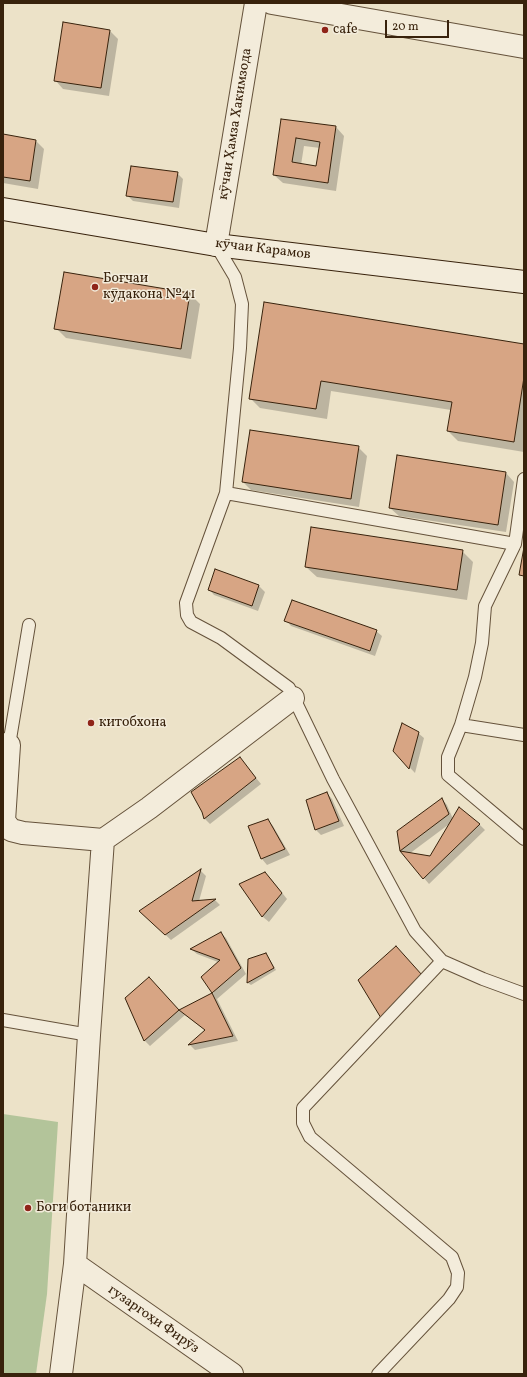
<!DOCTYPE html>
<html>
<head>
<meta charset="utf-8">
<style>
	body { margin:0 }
	#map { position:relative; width:527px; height:1377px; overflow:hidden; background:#ece2c8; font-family:Vollkorn,serif }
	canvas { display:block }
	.frame { position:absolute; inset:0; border:4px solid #38220c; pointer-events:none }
	.scale { position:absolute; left:385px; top:20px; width:64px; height:18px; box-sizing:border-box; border:2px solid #38220c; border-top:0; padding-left:5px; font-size:12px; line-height:14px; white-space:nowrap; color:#38220c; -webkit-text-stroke:3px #f3ecdb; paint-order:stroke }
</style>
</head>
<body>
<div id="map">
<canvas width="527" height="1377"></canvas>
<div class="frame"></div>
<div class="scale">20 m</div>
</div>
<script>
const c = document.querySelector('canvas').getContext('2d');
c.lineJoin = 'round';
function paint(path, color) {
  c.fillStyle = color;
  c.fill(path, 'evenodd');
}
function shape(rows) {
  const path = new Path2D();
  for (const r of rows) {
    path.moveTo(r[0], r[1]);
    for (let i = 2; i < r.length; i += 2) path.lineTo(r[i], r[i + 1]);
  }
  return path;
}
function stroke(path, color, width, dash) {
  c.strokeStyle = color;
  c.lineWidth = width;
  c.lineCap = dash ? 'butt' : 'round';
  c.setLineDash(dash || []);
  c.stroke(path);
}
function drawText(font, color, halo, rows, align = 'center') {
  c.font = font + ' Vollkorn,serif';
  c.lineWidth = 3;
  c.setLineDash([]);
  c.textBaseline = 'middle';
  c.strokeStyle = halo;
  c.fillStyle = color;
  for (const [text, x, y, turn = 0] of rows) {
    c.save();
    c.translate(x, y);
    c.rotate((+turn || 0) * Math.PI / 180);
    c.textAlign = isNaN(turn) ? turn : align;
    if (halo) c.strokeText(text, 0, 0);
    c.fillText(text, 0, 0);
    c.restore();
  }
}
paint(shape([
	[3,1114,58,1122,47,1294,36,1374,3,1374]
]), '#b3c49a');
paint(shape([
	[110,31,118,39,109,96,63,89,55,80],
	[282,120,336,127,344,136,336,191,283,183,274,175],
	[304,146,320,148,317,167,301,165],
	[3,135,36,141,44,149,38,189,3,183],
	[177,173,183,179,179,208,133,201,127,195],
	[190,294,200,304,191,359,66,338,56,328],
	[265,303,524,345,524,452,458,441,448,431,451,410,331,391,327,419,260,408,250,398],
	[358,447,367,456,359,507,251,490,243,482],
	[398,457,506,473,514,482,506,532,399,516,390,508],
	[462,551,473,562,467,600,317,577,306,567],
	[216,571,259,586,265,592,258,611,214,595,209,589],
	[286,620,376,631,382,636,375,656,291,626],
	[418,733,424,738,415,773,394,751],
	[240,758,261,784,210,824,205,819,203,812],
	[327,793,332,799,344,826,321,835,316,830],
	[442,799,447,805,453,819,479,824,485,830,429,884,401,851,398,831],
	[452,822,431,858,409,854],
	[268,820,273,826,290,855,267,865,262,859,249,827],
	[201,871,206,876,199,901,215,900,220,905,171,940,140,911],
	[271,879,287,899,269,922,263,917,241,884],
	[221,933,226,938,246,974,217,999,238,1041,195,1050,190,1045,206,1031,185,1015,150,1046,145,1041,126,999,154,984,179,1011,214,993,202,977,218,962,197,954,191,949],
	[266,954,276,970,251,985,248,983,249,960],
	[404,955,429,984,390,1026,382,1018]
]), '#0003');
const building = shape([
	[63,22,110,30,101,88,54,81,63,22],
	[281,119,336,126,328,183,273,175,281,119],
	[296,138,320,142,316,166,292,162,296,138],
	[3,134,36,140,30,181,3,177,3,134],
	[131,166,178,172,173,202,126,196,131,166],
	[64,272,190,293,181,349,54,329,64,272],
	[264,302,524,344,524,377,514,442,447,431,452,402,321,381,316,409,249,399,264,302],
	[250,430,359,446,351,499,242,482,250,430],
	[397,455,506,472,498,525,389,508,397,455],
	[311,527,463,550,457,590,305,567,311,527],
	[524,547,524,576,519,575,524,547],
	[215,569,259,585,252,606,208,590,215,569],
	[292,600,377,630,370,651,284,621,292,600],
	[402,723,419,732,409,769,393,751,402,723],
	[240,757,256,778,204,819,202,812,191,792,240,757],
	[327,792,339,821,315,830,306,800,327,792],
	[442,798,449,814,400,851,397,831,442,798],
	[459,807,480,824,423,879,400,851,430,856,459,807],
	[268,819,285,849,261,859,248,826,268,819],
	[201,869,192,901,216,899,165,935,139,911,201,869],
	[265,872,282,893,262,917,239,884,265,872],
	[221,932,241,968,212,993,201,977,220,960,190,949,221,932],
	[396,946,422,975,381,1018,358,980,396,946],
	[266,953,274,968,247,983,248,959,266,953],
	[149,977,179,1010,144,1041,125,998,149,977],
	[212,993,233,1036,188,1045,205,1030,179,1010,212,993]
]);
paint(building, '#d7a584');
stroke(building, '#38220c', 1);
const service = shape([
	[216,245,235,277,242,304,240,348,226,493,186,603,187,615,191,622,221,638,289,688,333,779,415,931,442,961,483,979,524,994],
	[524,479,515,544,485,606,482,643,475,677,461,725,448,757,448,775,524,839],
	[226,493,515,544],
	[461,725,524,735],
	[9,745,29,625],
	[3,1020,89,1035],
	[378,1374,449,1299,457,1287,458,1273,452,1257,310,1137,303,1123,303,1108,442,961]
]);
const minor = shape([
	[272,3,524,47],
	[216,245,256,3],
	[3,744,9,745,4,821,11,830,23,833,103,840],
	[75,1264,232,1374],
	[61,1374,75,1264,89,1035,103,840,149,808,293,698]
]);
const secondary = shape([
	[3,209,216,245,524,282]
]);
stroke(service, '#65523b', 14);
stroke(minor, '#65523b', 24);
stroke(secondary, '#38220c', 24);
stroke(service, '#f3ecdb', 12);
stroke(minor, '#f3ecdb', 22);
stroke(secondary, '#f3ecdb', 22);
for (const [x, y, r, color] of [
	[325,30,4,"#8f2418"],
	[95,287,4,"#8f2418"],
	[91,723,4,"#8f2418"],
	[28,1208,4,"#8f2418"]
]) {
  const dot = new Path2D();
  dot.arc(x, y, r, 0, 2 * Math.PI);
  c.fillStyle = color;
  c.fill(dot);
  stroke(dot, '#f3ecdb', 1.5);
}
drawText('14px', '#38220c', '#f3ecdb', [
	["cafe",333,30],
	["Боғчаи",103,279],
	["кӯдакона №41",103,295],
	["китобхона",99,723],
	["Боги ботаники",36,1208]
], 'left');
drawText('14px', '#38220c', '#f3ecdb', [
	["кӯчаи Ҳамза Хакимзода",236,124,-81],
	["кӯчаи Карамов",263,250,7],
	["гузаргоҳи Фирӯз",153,1320,35]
]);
</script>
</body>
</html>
